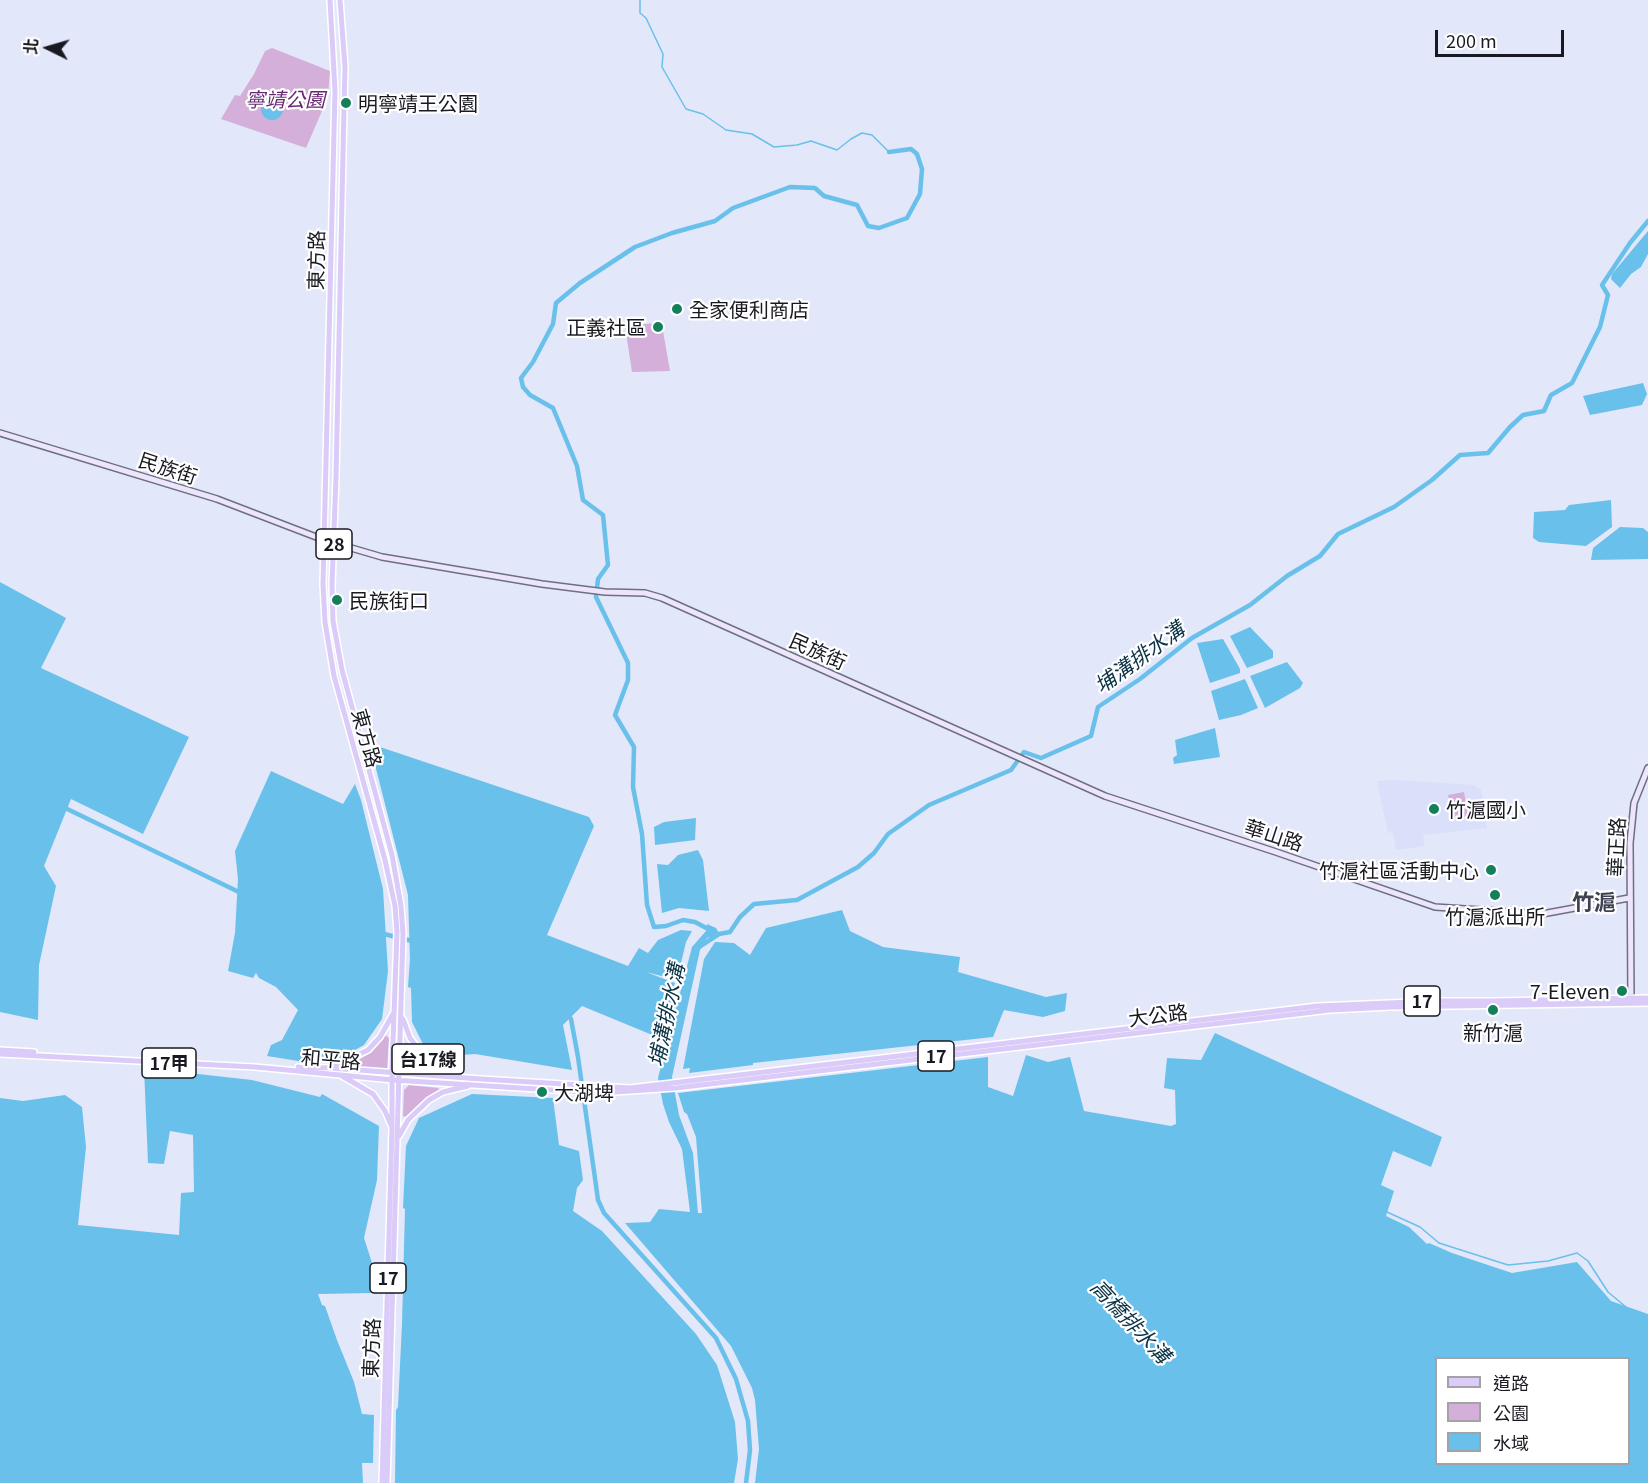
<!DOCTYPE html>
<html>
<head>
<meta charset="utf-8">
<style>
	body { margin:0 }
	#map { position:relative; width:1648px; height:1483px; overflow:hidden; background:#e3e7fa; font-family:Georgia,"Noto Sans TC",serif }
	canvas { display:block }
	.legend { position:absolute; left:1435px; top:1357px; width:195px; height:108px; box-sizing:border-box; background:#fff; border:2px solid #a3a3a6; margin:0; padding:8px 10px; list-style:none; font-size:18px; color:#191a21 }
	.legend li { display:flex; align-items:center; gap:12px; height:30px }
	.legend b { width:30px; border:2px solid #a3a3a6 }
	.north { position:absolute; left:18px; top:18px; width:60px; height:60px; -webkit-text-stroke:4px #fff; paint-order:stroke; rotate:275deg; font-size:16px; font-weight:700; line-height:24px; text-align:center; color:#191a21 }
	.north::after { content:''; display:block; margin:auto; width:21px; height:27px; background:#191a21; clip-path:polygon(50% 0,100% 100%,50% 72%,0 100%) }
	.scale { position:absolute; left:1435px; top:30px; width:129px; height:27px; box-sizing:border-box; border:3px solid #191a21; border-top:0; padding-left:8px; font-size:18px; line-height:21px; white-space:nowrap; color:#191a21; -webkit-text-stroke:4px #fff; paint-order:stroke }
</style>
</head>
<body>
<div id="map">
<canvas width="1648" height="1483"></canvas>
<ul class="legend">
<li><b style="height:8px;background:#dacbf8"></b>道路</li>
<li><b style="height:16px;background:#d3afd9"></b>公園</li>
<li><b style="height:16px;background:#69c0ea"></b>水域</li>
</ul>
<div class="north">北</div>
<div class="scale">200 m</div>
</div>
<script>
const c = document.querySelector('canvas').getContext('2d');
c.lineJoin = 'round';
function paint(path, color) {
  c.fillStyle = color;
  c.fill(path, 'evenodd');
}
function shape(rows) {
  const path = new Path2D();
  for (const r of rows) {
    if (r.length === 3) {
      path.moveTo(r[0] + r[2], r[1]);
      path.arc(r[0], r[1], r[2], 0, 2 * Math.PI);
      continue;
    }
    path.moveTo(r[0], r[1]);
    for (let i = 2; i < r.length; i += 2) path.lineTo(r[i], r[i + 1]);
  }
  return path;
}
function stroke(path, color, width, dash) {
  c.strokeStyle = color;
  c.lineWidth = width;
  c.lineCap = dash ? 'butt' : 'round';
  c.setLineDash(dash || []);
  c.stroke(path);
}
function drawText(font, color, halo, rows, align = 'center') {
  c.font = font + ' Georgia,"Noto Sans TC",serif';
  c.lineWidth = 4.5;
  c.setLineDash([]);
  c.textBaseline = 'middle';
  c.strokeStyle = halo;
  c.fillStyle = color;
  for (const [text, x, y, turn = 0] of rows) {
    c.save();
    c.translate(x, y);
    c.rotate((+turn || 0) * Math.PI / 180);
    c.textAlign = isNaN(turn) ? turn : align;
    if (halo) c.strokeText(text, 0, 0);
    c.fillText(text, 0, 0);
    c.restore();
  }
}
paint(shape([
	[1396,780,1473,785,1481,790,1487,828,1423,835,1424,846,1396,850,1393,832,1388,833,1377,781]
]), '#dadffa');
paint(shape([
	[272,48,330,71,328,97,306,148,221,119,235,95,240,96,254,74,265,51],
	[656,323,663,331,670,371,632,372,625,326],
	[1464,792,1468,816,1452,819,1448,795],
	[385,1035,389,1038,387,1071,351,1067,352,1064,372,1052],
	[408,1043,423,1061,436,1071,436,1074,404,1072,405,1045],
	[409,1085,438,1088,440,1091,426,1099,406,1117,403,1116,404,1090]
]), '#d3afd9');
paint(shape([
	[272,109,11],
	[1648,231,1648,254,1641,267,1631,274,1620,288,1611,279,1612,274],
	[1643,383,1647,394,1642,405,1590,415,1583,396],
	[1611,500,1612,527,1586,546,1539,542,1533,538,1534,512,1565,510,1569,505],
	[1620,527,1643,528,1648,532,1648,559,1591,560,1593,548],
	[0,582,66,618,41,668,189,737,143,834,71,799,44,866,56,886,39,965,38,1020,0,1012],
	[1250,627,1273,651,1273,658,1247,668,1230,636],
	[1223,639,1240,669,1240,673,1210,683,1197,643],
	[1287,662,1303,683,1300,688,1265,708,1250,676],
	[1245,679,1258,708,1241,715,1219,720,1211,691],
	[1215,728,1220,757,1174,764,1173,758,1177,755,1175,740],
	[377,746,589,817,594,826,547,935,628,966,639,948,648,953,658,940,681,930,692,931,686,942,677,980,646,972,675,983,674,986,677,988,674,1013,668,1011,667,1016,671,1018,663,1038,662,1039,582,1006,563,1025,572,1070,475,1054,435,1057,424,1046,412,1022,411,988,408,987,410,959,408,895,371,749],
	[271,771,343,804,355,784,361,800,383,889,388,971,382,1019,364,1045,335,1061,311,1063,267,1056,271,1045,282,1040,298,1010,276,987,259,978,256,973,253,978,228,971,235,933,238,879,235,851],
	[696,818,695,840,655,845,654,827,664,822],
	[698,850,703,860,709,911,679,908,662,913,657,864,668,865,678,855],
	[842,910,850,931,883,947,960,957,958,972,1046,997,1067,993,1065,1011,1043,1017,1004,1010,993,1037,753,1063,753,1065,689,1073,690,1068,683,1069,704,959,715,942,734,943,750,955,766,928],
	[707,924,716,928,720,935,707,938,700,950,672,1077,679,1115,693,1153,698,1213,702,1213,696,1137,687,1114,684,1112,678,1093,988,1057,988,1087,1013,1096,1026,1055,1048,1062,1070,1057,1084,1111,1171,1126,1176,1124,1175,1090,1164,1088,1167,1058,1201,1060,1215,1033,1442,1137,1431,1167,1393,1151,1381,1185,1394,1191,1386,1216,1409,1227,1427,1244,1429,1243,1452,1253,1512,1273,1577,1262,1611,1301,1648,1314,1648,1483,755,1483,759,1449,755,1400,752,1388,731,1346,625,1223,650,1222,659,1209,690,1212,682,1149,669,1122,663,1104,658,1078,692,947,706,931],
	[1436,1358,1628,1358,1628,1464,1436,1464],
	[144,1068,252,1080,320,1097,322,1094,379,1126,377,1180,364,1238,373,1266,373,1293,318,1294,322,1305,325,1306,337,1340,354,1382,362,1414,374,1415,373,1463,362,1463,363,1483,0,1483,0,1098,23,1101,65,1095,82,1107,86,1147,78,1225,179,1235,181,1193,194,1192,193,1135,170,1131,164,1164,148,1163],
	[472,1094,553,1098,559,1145,579,1151,583,1180,577,1188,573,1211,602,1231,696,1334,717,1365,735,1422,738,1459,734,1483,395,1483,396,1410,398,1407,402,1324,405,1209,403,1208,406,1146,419,1118]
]), '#69c0ea');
stroke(shape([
	[640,0,640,13,646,18,663,54,662,67,686,109,703,114,726,130,752,134,774,147,797,145,811,141,837,150,851,139,862,133,872,135,889,152],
	[1387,1212,1420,1227,1439,1243,1508,1265,1548,1261,1577,1253,1588,1261,1608,1292,1626,1307]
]), '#69c0ea', 1.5);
stroke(shape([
	[61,806,243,894],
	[710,930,695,922,683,920,666,926,654,927,647,905,642,834,633,787,634,747,615,715,628,680,628,663,596,597,598,579,608,565,603,515,583,500,577,466,553,408,530,395,523,387,521,378,533,362,553,324,556,303,580,283,635,247,672,233,715,221,733,208,790,187,815,188,824,196,857,205,868,226,879,228,907,218,920,194,922,169,917,154,911,149,889,152],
	[380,933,416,942],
	[699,947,719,934,730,932,740,917,754,904,797,900,858,867,874,853,888,834,929,805,1011,770,1024,752,1041,758,1091,736,1098,707,1140,679,1192,638,1250,605,1287,576,1320,556,1338,534,1394,507,1432,480,1460,455,1488,453,1510,427,1523,415,1544,411,1551,395,1572,383,1600,327,1608,295,1602,285,1630,243,1648,221],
	[568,1015,571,1019,578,1057,598,1200,604,1213,716,1338,736,1379,748,1421,750,1450,746,1483]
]), '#69c0ea', 4.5);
const secondary = shape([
	[0,433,217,499,324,540,382,557,542,584,605,592,645,593,662,598,1105,796,1276,852,1435,907,1542,914,1629,898],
	[1631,1001,1630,843,1634,803,1648,768]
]);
const primary = shape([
	[330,0,335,91,323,584,325,622,334,676,385,860,395,906,397,932,392,1068,392,1128,382,1483],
	[340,0,345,67,344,107,336,476,332,585,333,621,342,670,392,855,401,906,403,934,387,1483],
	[403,1019,410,1038,422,1054,437,1066,459,1075],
	[0,1050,34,1052],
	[0,1054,255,1067,393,1080,600,1093,676,1088,1330,1010,1390,1007,1648,1003],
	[298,1067,331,1068,481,1079,630,1088,1318,1006,1436,1001,1494,1001,1648,998],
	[332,1067,368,1050,380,1037,393,1014],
	[342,1076,373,1094,385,1111,391,1125],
	[399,1136,408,1120,429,1100,443,1092,468,1086]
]);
stroke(secondary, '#6d7081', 8);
stroke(primary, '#fff', 8);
stroke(secondary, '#ede5fc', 5);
stroke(primary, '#dacbf8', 5);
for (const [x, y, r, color] of [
	[346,103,6,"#137f5b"],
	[677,309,6,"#137f5b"],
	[658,327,6,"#137f5b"],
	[337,600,6,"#137f5b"],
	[1434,809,6,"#137f5b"],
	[1491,870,6,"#137f5b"],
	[1495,895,6,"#137f5b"],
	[1622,991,6,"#137f5b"],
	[1493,1010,6,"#137f5b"],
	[542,1092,6,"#137f5b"]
]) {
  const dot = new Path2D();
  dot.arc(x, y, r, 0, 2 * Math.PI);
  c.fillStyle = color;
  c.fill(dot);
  stroke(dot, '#fff', 2);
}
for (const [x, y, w] of [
	[334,544,36],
	[1422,1001,36],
	[936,1056,36],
	[428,1059,72],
	[169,1063,54],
	[388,1278,36]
]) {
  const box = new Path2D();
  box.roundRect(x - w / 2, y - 15, w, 30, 4.5);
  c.fillStyle = '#fff';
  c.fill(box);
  stroke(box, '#191a21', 1.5);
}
drawText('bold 18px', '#191a21', null, [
	["28",334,544],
	["17",1422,1001],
	["17",936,1056],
	["台17線",428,1059],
	["17甲",169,1063],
	["17",388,1278]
]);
drawText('italic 20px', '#662871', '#fff', [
	["寧靖公園",285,99]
]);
drawText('20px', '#191a21', '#fff', [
	["明寧靖王公園",358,103],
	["全家便利商店",689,309],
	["正義社區",646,327,"right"],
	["民族街口",349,600],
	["竹滬國小",1446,809],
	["竹滬社區活動中心",1479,870,"right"],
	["竹滬派出所",1495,916,"center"],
	["7-Eleven",1610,991,"right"],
	["新竹滬",1493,1032,"center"],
	["大湖埤",554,1092]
], 'left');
drawText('20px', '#191a21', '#fff', [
	["東方路",316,260,-89],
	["民族街",168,468,18],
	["民族街",818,651,24],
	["東方路",367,738,74],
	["華山路",1274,835,18],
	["華正路",1616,847,-87],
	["大公路",1158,1015,-7],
	["和平路",331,1059,5],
	["東方路",371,1348,-88]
]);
drawText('italic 21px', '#0b3345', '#fff', [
	["埔溝排水溝",1139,657,-36],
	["埔溝排水溝",666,1015,-78],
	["高橋排水溝",1131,1321,47]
]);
drawText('bold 22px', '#3e4151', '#fff', [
	["竹滬",1594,902]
]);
</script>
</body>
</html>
